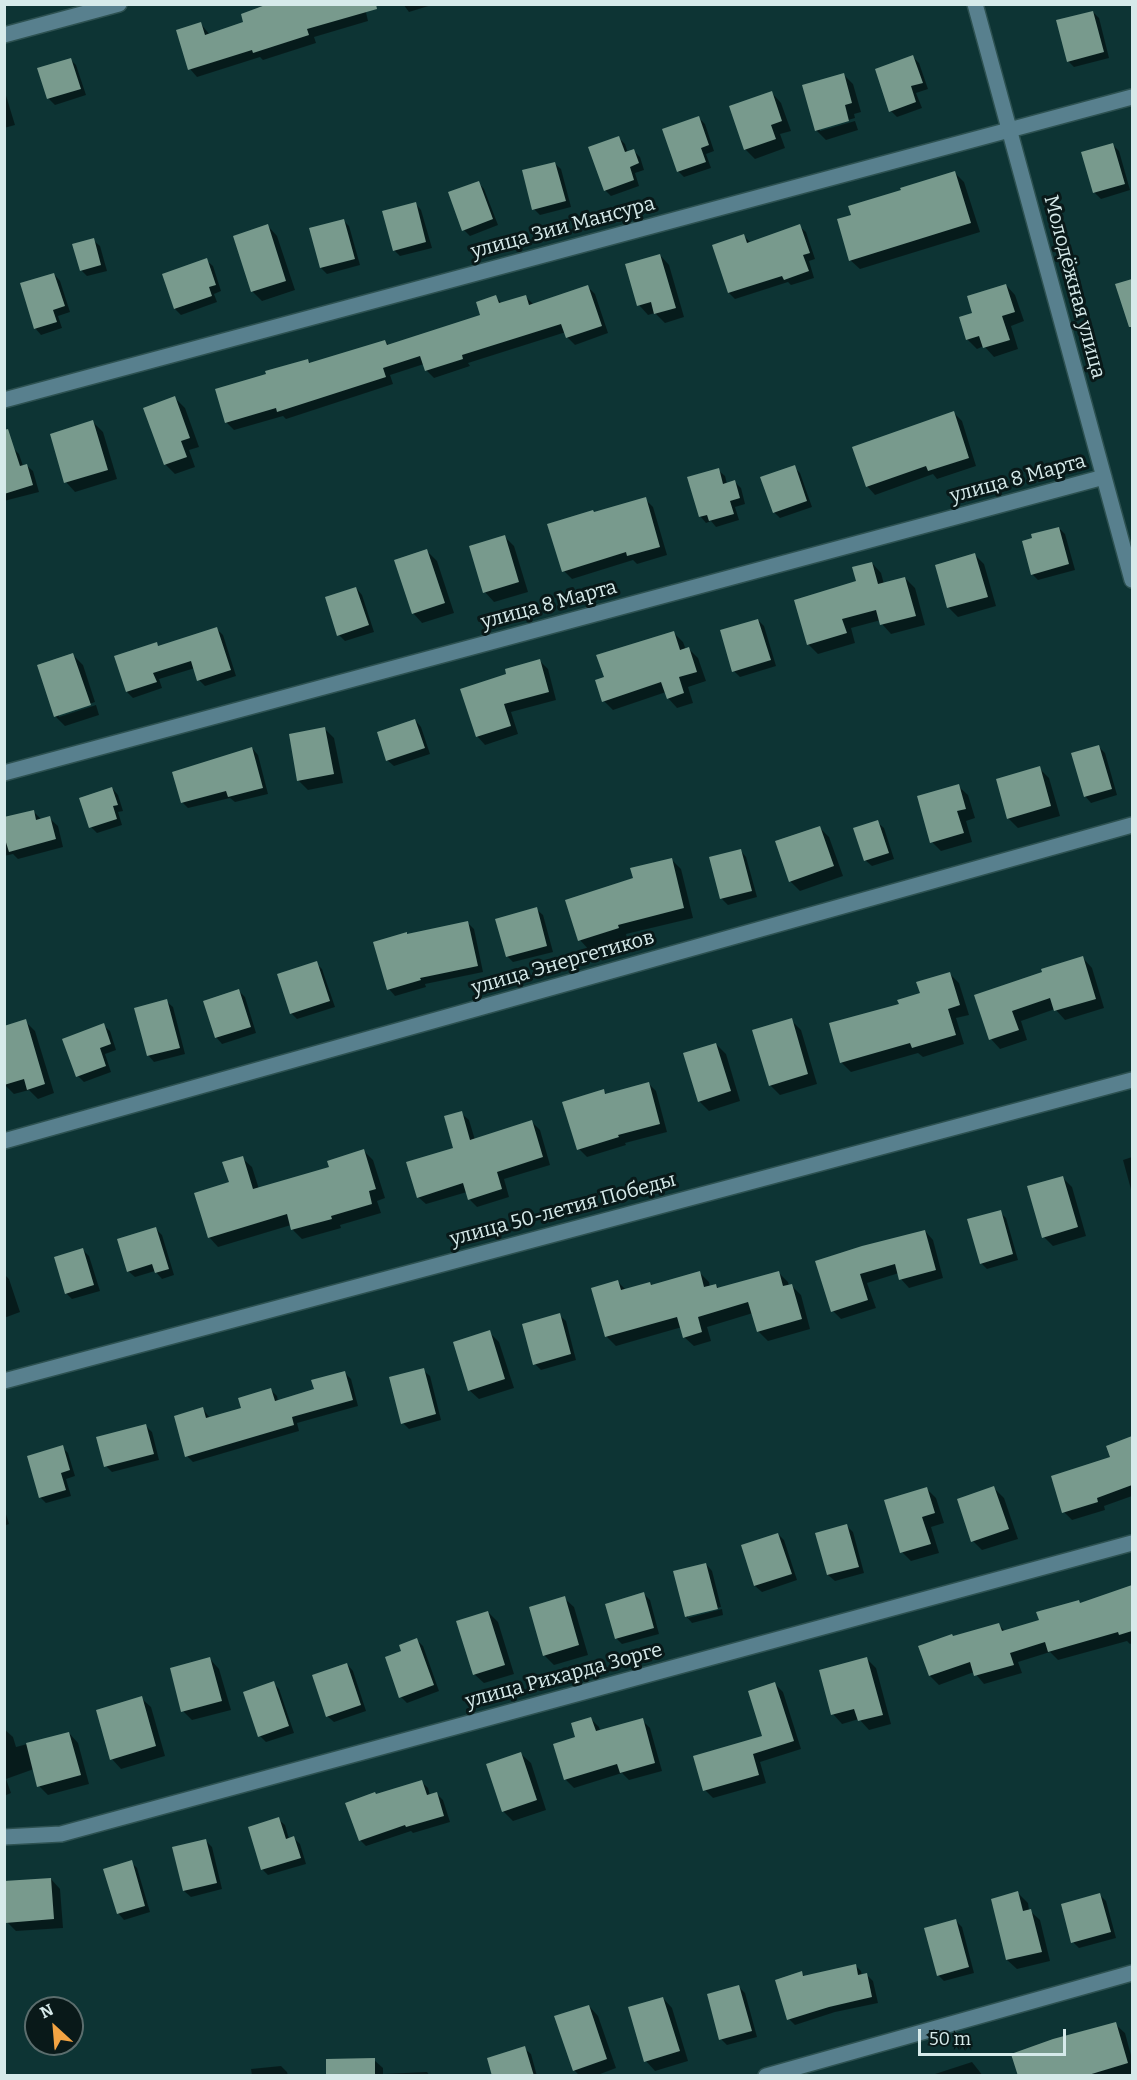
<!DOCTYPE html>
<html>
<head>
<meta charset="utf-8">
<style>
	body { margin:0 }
	#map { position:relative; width:1137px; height:2080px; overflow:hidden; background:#0d3434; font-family:Bitter,serif }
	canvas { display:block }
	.frame { position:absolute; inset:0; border:6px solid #d6eaea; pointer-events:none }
	.north { position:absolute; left:24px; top:1996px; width:60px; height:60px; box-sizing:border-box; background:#091919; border:2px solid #5b6d6d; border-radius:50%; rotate:334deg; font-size:16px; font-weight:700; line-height:24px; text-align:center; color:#d6eaea }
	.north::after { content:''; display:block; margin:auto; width:21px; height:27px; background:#f3a443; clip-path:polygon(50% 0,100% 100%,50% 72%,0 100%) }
	.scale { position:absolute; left:918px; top:2029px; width:148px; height:27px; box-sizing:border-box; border:3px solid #d6eaea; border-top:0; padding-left:8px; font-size:18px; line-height:21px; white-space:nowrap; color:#d6eaea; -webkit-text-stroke:4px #091919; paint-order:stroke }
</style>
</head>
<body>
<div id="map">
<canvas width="1137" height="2080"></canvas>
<div class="frame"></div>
<div class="north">N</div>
<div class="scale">50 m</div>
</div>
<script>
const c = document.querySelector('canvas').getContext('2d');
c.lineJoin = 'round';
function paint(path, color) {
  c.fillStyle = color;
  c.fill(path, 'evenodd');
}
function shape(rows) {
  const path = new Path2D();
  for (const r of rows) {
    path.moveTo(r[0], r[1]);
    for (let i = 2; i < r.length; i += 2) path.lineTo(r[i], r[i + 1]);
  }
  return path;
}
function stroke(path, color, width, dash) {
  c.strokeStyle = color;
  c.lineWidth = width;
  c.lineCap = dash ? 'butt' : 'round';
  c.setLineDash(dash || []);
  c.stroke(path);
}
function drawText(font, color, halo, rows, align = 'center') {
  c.font = font + ' Bitter,serif';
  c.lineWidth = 6;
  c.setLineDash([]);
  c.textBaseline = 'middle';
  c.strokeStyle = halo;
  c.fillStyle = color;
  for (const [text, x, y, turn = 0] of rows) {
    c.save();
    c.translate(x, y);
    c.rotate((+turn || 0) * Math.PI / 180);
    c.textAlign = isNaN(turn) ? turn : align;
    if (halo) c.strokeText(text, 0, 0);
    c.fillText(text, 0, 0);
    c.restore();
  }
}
paint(shape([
	[364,4,368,21,314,37,316,43,263,60,260,57,197,77,190,69,201,24,210,35],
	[403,4,435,4,409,12],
	[1093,12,1099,18,1109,58,1074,67,1068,61],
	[913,57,919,63,928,89,916,93,922,108,897,117,891,111],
	[70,59,76,65,86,95,55,105,49,99,39,69],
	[844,75,853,84,861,112,854,114,855,118,820,128,820,131,855,121,858,130,826,140,816,130],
	[4,89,15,125,4,128],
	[772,93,781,103,791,131,780,134,785,148,755,159,745,149],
	[699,118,705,124,714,151,706,154,711,168,684,177,678,171],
	[619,138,625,144,628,153,633,150,640,157,644,170,635,173,639,186,611,196,605,190],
	[1113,145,1119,151,1130,190,1101,199,1094,192],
	[554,163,561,169,571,207,540,215,534,209],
	[954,172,964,182,980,232,860,269,850,260],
	[478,182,484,189,498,225,470,236,464,230],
	[415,203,421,210,432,248,400,256,394,250],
	[343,220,349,226,360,265,327,274,321,268],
	[268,226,277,236,295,290,262,301,252,291],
	[799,226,806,232,815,259,809,261,814,278,791,285,788,282,735,299,729,293,744,236,751,243],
	[93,240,100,246,107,271,87,276,81,270],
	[660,255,669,265,684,317,665,323,655,313,648,315,639,305],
	[206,260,213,266,221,291,214,294,217,302,181,315,175,309,164,275],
	[54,274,60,281,70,312,58,316,62,328,41,335,35,328],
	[1132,281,1132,319,1126,312,1117,285],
	[1006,285,1015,295,1024,321,1011,326,1018,349,994,357,984,346,977,349,967,339,974,314],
	[587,286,595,294,608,333,575,345,567,337,566,332,468,363,470,366,434,378,426,370,424,364,390,375,393,384,286,419,283,416,234,430,226,422,268,375,307,360,311,364,385,341,389,346,482,316,496,297,502,304,526,297,534,305],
	[175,398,185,408,199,447,189,450,195,467,175,474,166,465,145,409],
	[954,413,962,421,976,466,937,479,933,474,875,495,867,486],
	[93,422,103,432,117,479,75,492,66,482],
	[13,448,19,454,23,466,26,465,33,471,39,492,4,501,4,451],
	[794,467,800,473,812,507,780,518,774,512],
	[718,470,725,476,727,484,735,482,741,488,745,504,735,507,739,520,716,527,711,521,706,523,700,516],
	[645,499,653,507,667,555,637,564,633,560,572,579,564,571,594,513],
	[1059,528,1065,534,1075,570,1038,580,1032,574],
	[505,537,514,546,528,592,494,602,485,592],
	[427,551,437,561,454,613,422,623,413,613],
	[974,554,984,564,996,606,958,617,949,608,936,566],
	[872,563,881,573,884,584,905,578,915,588,925,625,891,634,882,624,881,620,851,628,855,643,818,654,808,644],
	[356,588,362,595,374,632,345,641,339,635],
	[758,620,764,626,776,666,740,677,734,671],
	[217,629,223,635,236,676,205,686,199,680,195,668,159,679,162,688,133,698,127,692,116,657,156,644,160,647],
	[674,633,683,642,686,650,689,649,698,658,706,681,688,687,693,703,677,708,668,698,666,692,613,710,604,701,606,678],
	[73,655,83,665,95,702,59,714,59,717,96,705,99,715,65,726,56,717,39,666],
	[539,660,548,669,556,700,511,712,518,734,485,745,477,736,508,675],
	[415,720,421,727,430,754,394,766,387,760],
	[325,729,334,738,343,783,308,790,299,781,290,735],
	[1099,747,1105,753,1117,795,1091,803,1085,796],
	[252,748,258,755,268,794,235,802,230,798,188,808,182,802],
	[1039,768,1049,778,1060,816,1018,828,1008,818],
	[958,786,968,795,975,818,966,821,972,842,941,851,932,842],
	[112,788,118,795,123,811,118,812,122,825,97,833,91,827],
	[33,811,42,820,49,818,58,826,63,847,18,859,13,854,4,856,4,819],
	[877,822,884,828,894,859,872,866,865,860],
	[820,828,829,837,843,876,800,891,790,881],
	[740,850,746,857,757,897,728,905,722,899,711,858],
	[671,859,681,869,693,918,626,934,627,938,589,950,580,940,635,879],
	[536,909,543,915,553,952,513,962,507,956],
	[468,923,474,929,483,972,425,984,426,987,395,996,389,989,408,936],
	[1083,958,1092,968,1104,1008,1065,1020,1055,1009,1021,1021,1027,1040,1000,1049,991,1039,976,996],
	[316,963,322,969,335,1007,297,1019,291,1013],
	[949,973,959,983,969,1015,956,1018,964,1044,923,1057,918,1053,851,1072,841,1062,900,1005,921,994],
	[239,991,245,997,256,1033,222,1044,216,1037],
	[166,1001,173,1007,185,1054,154,1062,148,1055],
	[791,1020,801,1030,817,1084,780,1095,770,1085],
	[25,1021,35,1031,54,1093,38,1099,29,1090,14,1094,5,1085],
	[103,1025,110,1031,116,1050,105,1054,111,1072,84,1082,78,1076],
	[716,1044,726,1054,740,1101,709,1111,699,1101],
	[648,1083,656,1091,667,1132,625,1143,626,1145,587,1157,579,1149,603,1091,607,1095],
	[461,1113,469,1120,475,1140,532,1122,540,1130,550,1165,504,1179,509,1197,477,1207,469,1199,467,1192,426,1204,418,1197,455,1149],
	[364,1151,373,1160,385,1198,377,1201,381,1213,340,1225,341,1228,302,1239,293,1230,291,1225,218,1247,209,1237,242,1158,252,1167,259,1189,330,1168],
	[1132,1157,1132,1193,1123,1160],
	[1062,1177,1072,1187,1086,1236,1053,1246,1044,1237],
	[1000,1212,1006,1218,1018,1260,987,1269,981,1263],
	[156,1229,162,1235,174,1275,162,1279,155,1271,135,1277,128,1271],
	[925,1231,933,1240,943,1278,909,1288,901,1279,899,1273,867,1283,876,1308,841,1319,833,1311,816,1262],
	[83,1250,89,1256,100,1291,72,1299,66,1293],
	[699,1272,709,1282,710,1287,716,1285,719,1289,778,1272,788,1282,789,1286,791,1285,801,1295,810,1329,768,1341,758,1331,753,1313,707,1327,711,1341,694,1346,684,1337,682,1327,616,1346,606,1336,618,1282,626,1290,650,1283,653,1286],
	[4,1274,9,1279,20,1312,4,1318],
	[559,1315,566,1321,576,1360,541,1370,535,1364],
	[489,1332,499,1342,514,1388,479,1399,469,1390],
	[423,1370,430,1376,441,1420,409,1429,403,1423],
	[345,1373,351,1379,358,1406,297,1423,299,1431,193,1462,187,1456,203,1409,210,1418,243,1409,271,1390,277,1396,278,1401,316,1390],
	[146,1426,152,1432,159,1460,112,1472,106,1466],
	[1132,1438,1132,1496,1104,1506,1105,1510,1072,1520,1064,1512,1112,1458,1108,1446],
	[62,1447,68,1453,75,1476,66,1479,71,1496,46,1503,40,1497],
	[926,1488,936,1498,944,1523,931,1527,939,1553,911,1561,902,1552],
	[994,1488,1004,1498,1018,1539,982,1550,973,1541],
	[4,1508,9,1524,4,1526],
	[847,1526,853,1532,864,1573,835,1581,828,1575,817,1534],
	[778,1534,784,1540,797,1580,762,1592,755,1586,743,1546],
	[706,1564,712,1571,721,1607,688,1615,688,1618,722,1609,723,1615,692,1623,686,1616],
	[1132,1587,1132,1643,1130,1644,1127,1641,1058,1660,1050,1652,1018,1662,1022,1673,984,1684,974,1672,939,1685,930,1676,954,1638,999,1625,1006,1632,1041,1621,1081,1604],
	[644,1594,650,1600,659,1634,622,1644,616,1638],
	[564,1598,574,1607,588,1655,554,1665,544,1655],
	[488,1612,498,1622,514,1674,484,1683,474,1674],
	[417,1640,423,1646,439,1691,407,1703,401,1697],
	[866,1658,876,1668,891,1724,869,1730,859,1719,842,1724,833,1714],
	[210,1659,219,1669,231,1710,192,1720,183,1711],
	[347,1664,353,1671,366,1711,334,1722,327,1716],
	[273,1683,279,1689,294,1733,266,1742,260,1736],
	[775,1684,783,1692,801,1749,760,1762,766,1783,713,1798,705,1790,764,1737],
	[141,1698,151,1707,165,1756,121,1769,112,1759],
	[591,1719,599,1727,600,1731,642,1720,650,1728,662,1771,629,1780,622,1773,574,1788,566,1780,555,1745,577,1738],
	[4,1729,13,1737,16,1747,69,1733,78,1743,89,1784,48,1795,39,1786,34,1769,6,1779,11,1793,4,1796],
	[521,1754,531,1763,546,1810,513,1821,503,1811],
	[421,1781,428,1788,430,1796,437,1794,443,1800,450,1822,413,1833,411,1831,366,1846,360,1840,377,1795],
	[278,1819,285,1825,289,1839,294,1838,300,1844,306,1864,268,1875,262,1869],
	[206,1841,212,1847,222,1889,191,1897,184,1891],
	[131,1862,137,1868,150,1912,124,1920,118,1913],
	[51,1879,60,1889,63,1928,16,1931,7,1922],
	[1018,1893,1028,1903,1029,1910,1040,1920,1050,1961,1017,1969,1007,1960],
	[1100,1895,1106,1901,1116,1938,1079,1948,1073,1942],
	[956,1921,962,1927,974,1973,944,1981,938,1975],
	[855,1965,861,1971,862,1976,867,1975,873,1981,878,2003,835,2012,795,2025,789,2019,801,1973,806,1977],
	[739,1987,745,1993,757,2037,727,2045,721,2039],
	[663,1998,672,2008,688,2061,655,2071,646,2061],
	[589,2006,598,2016,616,2068,595,2076,580,2076,574,2070],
	[1115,2024,1125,2033,1132,2059,1132,2073,1125,2076,1020,2076],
	[524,2048,531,2054,537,2076,494,2076],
	[374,2060,383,2068,383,2074,427,2072,430,2076,327,2076],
	[972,2062,983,2076,932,2076,932,2075],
	[281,2066,287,2072,288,2076,252,2076,251,2069]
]), '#0007');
paint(shape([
	[268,4,376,4,377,9,307,29,309,35,253,53,252,50,188,70,176,30,201,22,205,35,243,22,241,14],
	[1093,11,1104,52,1067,62,1056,20],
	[913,55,923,83,911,86,916,102,889,112,875,69],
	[71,58,81,89,47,99,37,68],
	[844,73,852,103,845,105,849,121,815,131,802,85],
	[772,91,782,121,771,125,776,139,744,150,729,106],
	[699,116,709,145,701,148,706,162,677,172,662,129],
	[619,136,625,152,634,149,639,163,630,167,634,180,604,191,588,147],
	[1113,143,1125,184,1093,193,1081,152],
	[555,162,566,201,532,210,522,170],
	[955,171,971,223,849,261,837,219,851,215,848,206,901,190,900,188],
	[479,181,493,219,462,231,448,192],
	[416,202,426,242,393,251,382,211],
	[344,219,355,259,320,268,309,228],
	[268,224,286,281,251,292,233,236],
	[800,224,810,253,803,255,809,271,784,280,782,276,728,293,712,245,744,234,747,243],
	[94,238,101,265,80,271,72,244],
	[660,254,676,308,654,314,651,302,637,306,625,264],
	[207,258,216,285,209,287,212,296,174,309,162,274],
	[54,273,65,306,53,310,57,322,34,329,20,283],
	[1132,279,1132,327,1129,327,1115,284],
	[1006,284,1015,312,1002,316,1010,340,983,348,979,336,966,340,959,317,972,313,967,296],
	[588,285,602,326,566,338,561,324,462,355,463,359,425,371,420,356,383,368,386,377,277,412,276,408,225,423,215,389,266,374,265,371,308,359,309,363,385,340,387,345,480,315,476,302,496,295,499,303,526,295,529,305],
	[175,396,190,438,181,441,187,457,164,465,143,408],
	[954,411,969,458,928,471,926,466,866,487,852,447],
	[93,420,108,470,64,483,50,434],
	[8,429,20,466,27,464,33,485,4,494,4,430],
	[795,465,807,501,773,513,760,477],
	[719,468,723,484,735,480,740,498,730,501,734,514,709,521,707,515,699,517,687,477],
	[646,497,660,547,627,556,626,552,562,572,547,524,593,510,594,512],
	[1059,527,1069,564,1031,575,1022,541,1032,538,1031,534],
	[505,535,519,582,483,593,469,546],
	[427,549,445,603,412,614,394,560],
	[975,553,988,597,947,608,935,565],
	[872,562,878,584,905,577,916,616,880,625,876,610,842,619,847,633,807,645,794,600,856,581,852,567],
	[356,587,369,625,337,636,325,597],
	[758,619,771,660,732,672,720,630],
	[217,627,231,670,197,681,191,661,153,673,157,682,126,692,114,656,157,642,158,646],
	[674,631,680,650,689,647,697,672,679,677,684,693,667,699,661,682,602,702,595,680,604,677,596,655],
	[73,653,91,705,54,717,37,665],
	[540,659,549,692,504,704,511,726,476,737,460,689,506,674,505,669],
	[415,719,425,748,386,761,377,732],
	[325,727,334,774,297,781,289,734],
	[1099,745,1112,789,1084,797,1071,753],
	[252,747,263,788,228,797,226,791,181,803,172,772],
	[1040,766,1051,806,1007,819,996,779],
	[959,784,966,809,957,811,964,833,930,843,917,796],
	[112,787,118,805,113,806,117,819,89,828,79,798],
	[34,810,36,820,50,816,56,839,9,852,4,836,4,817],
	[878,820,889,853,864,861,853,828],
	[820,826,834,866,789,882,775,841],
	[741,849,752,891,720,899,709,857],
	[672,858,684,908,618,925,619,928,578,941,565,900,633,878,630,868],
	[537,907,547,946,506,957,495,919],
	[468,921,478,966,420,978,421,980,387,990,373,942,407,932,407,934],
	[1083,956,1096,999,1054,1011,1050,998,1012,1011,1019,1030,989,1040,974,995,1042,972,1041,969],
	[317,961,330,1001,290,1014,277,974],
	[950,972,960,1005,948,1009,956,1035,912,1048,910,1043,840,1063,829,1023,899,1004,897,1000,920,993,916,982],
	[239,989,251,1027,215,1038,203,1001],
	[167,999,180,1048,147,1056,134,1008],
	[792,1018,808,1074,769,1086,752,1030],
	[26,1019,45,1084,27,1090,24,1079,4,1085,4,1026],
	[104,1023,111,1044,100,1048,106,1066,76,1077,62,1039],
	[716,1043,731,1091,698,1102,683,1053],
	[649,1082,660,1124,618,1135,619,1137,577,1150,562,1102,604,1089,605,1094],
	[462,1111,470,1140,532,1120,543,1157,497,1172,502,1189,468,1200,463,1183,417,1198,406,1162,453,1148,444,1116],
	[364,1149,376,1189,369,1191,372,1204,331,1216,332,1219,291,1230,287,1214,208,1238,194,1193,229,1182,222,1162,243,1156,253,1189,329,1167,327,1161],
	[1063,1176,1078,1227,1042,1238,1027,1186],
	[1001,1210,1013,1254,980,1264,967,1219],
	[156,1227,169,1269,155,1273,152,1264,127,1272,117,1239],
	[925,1230,936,1270,899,1280,895,1264,860,1274,868,1300,831,1312,815,1261,862,1246],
	[83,1248,94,1285,65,1294,54,1257],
	[700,1271,704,1287,716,1284,717,1288,779,1271,783,1286,792,1284,802,1319,757,1332,748,1302,698,1317,702,1332,683,1338,677,1317,605,1337,591,1288,618,1280,621,1290,650,1282,651,1285],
	[560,1313,571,1354,533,1365,522,1324],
	[490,1330,505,1379,468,1391,453,1342],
	[424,1368,436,1414,401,1424,389,1377],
	[345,1371,353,1400,292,1417,294,1425,185,1457,174,1416,203,1407,206,1418,241,1408,238,1398,271,1388,275,1401,314,1389,311,1380],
	[146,1424,154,1454,104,1467,96,1437],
	[1132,1436,1132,1485,1097,1498,1098,1502,1062,1513,1051,1476,1110,1457,1106,1446],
	[63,1445,70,1470,61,1473,66,1490,39,1498,27,1456],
	[994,1486,1009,1529,971,1542,957,1499],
	[927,1487,935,1513,922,1517,931,1544,900,1553,884,1500],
	[847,1524,859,1567,827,1575,815,1533],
	[778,1533,792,1574,754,1586,741,1545],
	[706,1563,718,1609,685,1617,673,1571],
	[1132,1585,1132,1631,1119,1635,1118,1632,1048,1652,1045,1642,1010,1653,1014,1665,974,1676,970,1662,929,1676,918,1646,952,1634,953,1636,999,1623,1002,1631,1039,1620,1036,1612,1079,1600,1080,1603],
	[644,1592,654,1628,615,1639,605,1604],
	[565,1596,579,1645,543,1656,529,1607],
	[488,1611,505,1665,473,1675,456,1621],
	[417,1638,434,1685,399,1698,385,1657,401,1651,399,1645],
	[210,1657,222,1701,181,1712,170,1668],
	[867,1657,883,1715,858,1721,854,1709,831,1715,819,1670],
	[347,1663,361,1705,326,1717,312,1675],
	[274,1681,289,1726,258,1737,243,1692],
	[775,1682,794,1741,753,1754,759,1775,703,1791,693,1756,762,1736,748,1691],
	[142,1696,156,1746,110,1760,96,1710],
	[591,1717,596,1731,643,1718,655,1763,620,1773,617,1764,564,1780,553,1744,575,1737,571,1723],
	[69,1732,81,1775,37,1787,26,1743],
	[521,1752,537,1800,502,1812,486,1764],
	[422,1780,427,1795,437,1792,444,1816,406,1827,405,1825,359,1841,345,1803,375,1792,376,1794],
	[279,1817,286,1839,294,1836,301,1858,261,1870,248,1827],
	[206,1839,217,1883,183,1891,172,1847],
	[132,1860,145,1906,117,1914,103,1869],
	[51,1878,54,1919,5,1923,4,1881],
	[1018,1891,1023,1911,1031,1909,1042,1952,1006,1960,991,1899],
	[1100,1893,1111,1932,1071,1943,1061,1904],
	[956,1919,969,1967,937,1976,924,1928],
	[856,1964,858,1975,867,1973,872,1997,829,2007,787,2020,775,1980,802,1971,803,1976],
	[739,1985,752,2031,719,2040,707,1994],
	[663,1997,680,2051,644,2062,628,2007],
	[589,2005,607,2059,573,2071,554,2016],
	[1116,2022,1128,2063,1085,2076,1018,2076,1011,2054,1053,2039],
	[525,2046,534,2076,492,2076,487,2058],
	[375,2058,375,2076,326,2076,326,2059]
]), '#789a8d');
const minor = shape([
	[975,4,1132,580],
	[4,35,119,4],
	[4,400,1132,97],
	[4,773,1104,477],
	[4,1141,1132,825],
	[4,1381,1132,1080],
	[4,1837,61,1834,1132,1543],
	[766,2076,1132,1973]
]);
stroke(minor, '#2d5151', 18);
stroke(minor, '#58808e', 15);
drawText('20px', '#d6eaea', '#091919', [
	["улица Зии Мансура",563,228,-15],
	["Молодёжная улица",1074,287,75],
	["улица 8 Марта",1018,479,-15],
	["улица 8 Марта",549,605,-15],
	["улица Энергетиков",563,963,-16],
	["улица 50-летия Победы",563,1210,-15],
	["улица Рихарда Зорге",564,1676,-15]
]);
</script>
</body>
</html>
